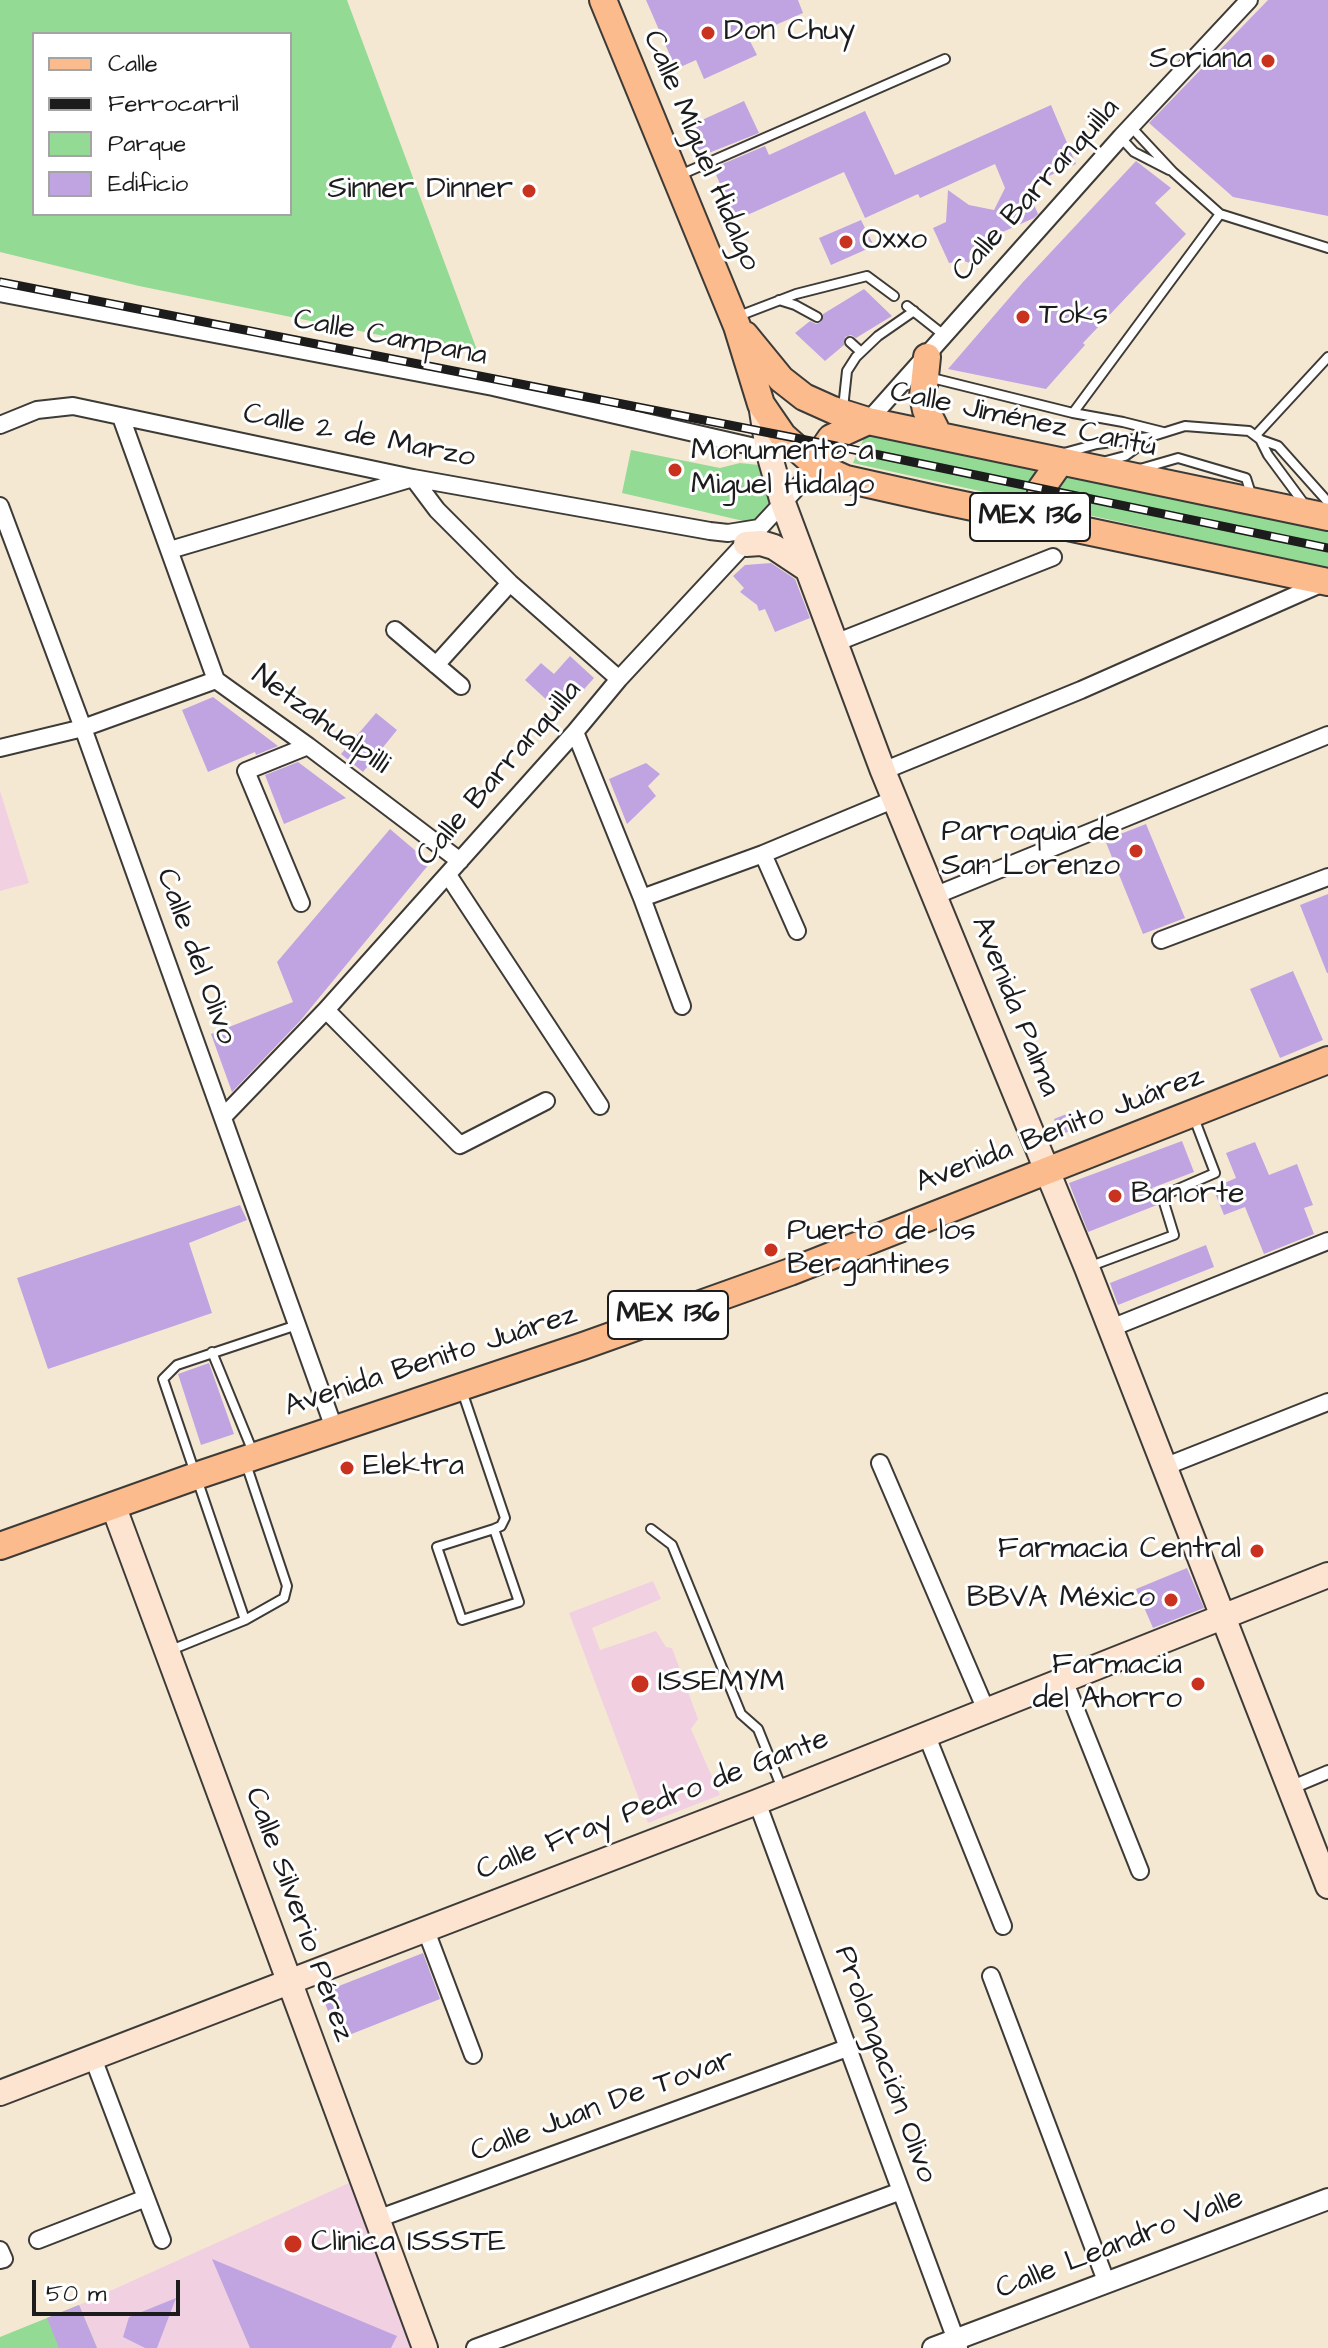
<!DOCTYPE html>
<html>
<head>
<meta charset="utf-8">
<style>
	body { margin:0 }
	#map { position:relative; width:1328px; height:2348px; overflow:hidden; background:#f5e8d3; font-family:"Architects Daughter",sans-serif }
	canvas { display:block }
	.legend { position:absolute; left:32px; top:32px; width:260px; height:184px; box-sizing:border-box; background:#fff; border:2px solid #a4a4a4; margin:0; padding:10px 14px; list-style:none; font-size:24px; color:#1c1c1c }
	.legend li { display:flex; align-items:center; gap:16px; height:40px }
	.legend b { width:40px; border:2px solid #a4a4a4 }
	.scale { position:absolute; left:32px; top:2280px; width:148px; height:36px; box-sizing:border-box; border:4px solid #1c1c1c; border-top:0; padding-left:10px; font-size:24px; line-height:28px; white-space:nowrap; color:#1c1c1c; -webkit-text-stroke:6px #fff; paint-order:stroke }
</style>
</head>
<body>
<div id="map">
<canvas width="1328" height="2348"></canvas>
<ul class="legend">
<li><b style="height:10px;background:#fbbb8c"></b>Calle</li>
<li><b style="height:10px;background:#1c1c1c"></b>Ferrocarril</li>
<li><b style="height:22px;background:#93da94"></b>Parque</li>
<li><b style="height:22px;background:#c0a4e2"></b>Edificio</li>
</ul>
<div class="scale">50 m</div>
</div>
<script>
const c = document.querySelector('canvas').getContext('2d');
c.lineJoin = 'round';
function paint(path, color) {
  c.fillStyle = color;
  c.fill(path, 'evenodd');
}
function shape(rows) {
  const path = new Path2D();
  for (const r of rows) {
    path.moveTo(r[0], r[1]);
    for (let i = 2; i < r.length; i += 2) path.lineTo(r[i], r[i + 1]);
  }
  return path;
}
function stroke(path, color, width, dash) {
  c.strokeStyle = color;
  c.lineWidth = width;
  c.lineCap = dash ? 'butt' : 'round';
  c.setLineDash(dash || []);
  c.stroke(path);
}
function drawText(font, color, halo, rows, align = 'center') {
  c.font = font + ' "Architects Daughter",sans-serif';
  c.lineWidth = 6;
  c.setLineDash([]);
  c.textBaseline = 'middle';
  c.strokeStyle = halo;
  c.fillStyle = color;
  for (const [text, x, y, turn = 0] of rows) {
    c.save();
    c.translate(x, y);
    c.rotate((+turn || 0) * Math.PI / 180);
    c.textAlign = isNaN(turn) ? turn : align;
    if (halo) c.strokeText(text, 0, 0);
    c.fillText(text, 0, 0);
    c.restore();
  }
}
paint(shape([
	[0,791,29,883,0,891],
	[653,1581,661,1599,592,1628,600,1650,656,1631,666,1647,672,1648,698,1719,691,1729,720,1795,648,1823,569,1613],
	[349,2183,411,2348,97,2348,79,2305]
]), '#f1d0e2');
paint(shape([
	[0,0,347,0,477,350,394,338,139,286,0,252],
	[34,34,290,34,290,214,34,214],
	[867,431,1328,531,1328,568,853,463],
	[631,450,720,468,740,463,759,465,772,483,772,500,763,515,748,522,622,493],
	[79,2305,97,2348,0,2348,0,2337]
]), '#93da94');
paint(shape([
	[646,0,798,0,803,13,748,37,757,55,704,79,696,60,676,69],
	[1268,0,1328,0,1328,216,1233,197,1149,123],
	[744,101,759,133,696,158,682,129],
	[1051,105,1076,164,1026,186,1038,214,1034,218,996,235,999,243,987,248,989,257,972,264,964,261,949,263,933,228,946,222,948,190,969,205,994,210,1005,188,995,164,920,198,918,194,865,218,844,172,736,220,713,168,765,146,769,155,865,111,895,175],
	[1136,161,1171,188,1155,203,1186,234,1083,343,1085,345,1046,389,948,369,1023,282],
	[861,220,874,246,831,265,819,238],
	[864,289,892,316,856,338,851,335,845,337,844,345,825,361,795,333,810,321,816,324,821,322,823,314],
	[771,563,795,579,810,618,775,632,765,609,759,611,757,605,740,592,744,588,733,576,745,565],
	[570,656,594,678,562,714,525,680,541,663,554,674],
	[213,697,278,746,256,755,255,752,208,772,182,710],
	[376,713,397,730,363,772,341,754],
	[298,762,346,798,284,824,265,775],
	[646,763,660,774,648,786,656,796,627,824,609,779],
	[1146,824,1185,918,1143,934,1105,840],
	[390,829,430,863,300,1021,232,1092,211,1034,293,1002,277,962],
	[1328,894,1328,973,1327,973,1300,905],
	[1293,971,1323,1040,1280,1058,1250,989],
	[1069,1113,1075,1129,1060,1135,1054,1119],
	[1182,1141,1194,1172,1152,1188,1157,1205,1088,1232,1069,1183],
	[1255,1142,1269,1175,1297,1164,1313,1205,1304,1208,1314,1234,1264,1254,1245,1207,1224,1215,1213,1188,1236,1178,1226,1153],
	[240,1205,247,1220,189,1243,212,1313,48,1369,17,1278],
	[1206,1245,1214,1267,1118,1305,1110,1283],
	[209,1363,234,1434,201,1445,178,1374],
	[1187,1568,1204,1608,1153,1628,1136,1589],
	[423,1953,440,1999,339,2039,321,1993],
	[212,2259,397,2336,391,2348,250,2348],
	[176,2298,157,2348,145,2348,123,2337,129,2317],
	[79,2305,97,2348,59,2348,47,2318]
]), '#c0a4e2');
const service = shape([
	[1131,127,1173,172,1220,214],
	[1121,138,1134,152,1169,170],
	[680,175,945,59],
	[779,300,795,305,817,317],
	[907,306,945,336],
	[736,317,796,294,867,276,894,296],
	[850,342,861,352],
	[928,377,1073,413],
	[843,408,847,371,856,357,878,336,914,311],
	[1163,432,1123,422,1073,413,1220,214,1328,248],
	[1256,435,1328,357],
	[1261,441,1268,455,1305,505],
	[1064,453,1097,444,1149,437],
	[1106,461,1125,456,1153,436,1185,426,1249,431,1261,440,1278,446,1328,502],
	[1140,469,1178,458,1246,478,1252,497],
	[1091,1266,1174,1235,1162,1196,1215,1173,1194,1118],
	[212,1352,253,1452],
	[462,1391,505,1518,501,1526,494,1529,437,1547,462,1620,519,1602,494,1529],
	[651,1529,672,1545,741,1714,758,1729,783,1791],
	[245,1620,163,1379,177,1365,297,1325],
	[171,1650,245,1620,284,1598,287,1586,246,1464]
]);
const pedestrian = shape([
	[1290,1788,1328,1772]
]);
const minor = shape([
	[0,293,493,387,768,450],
	[121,417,216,680,308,746,460,861],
	[868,421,1121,137,1249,0],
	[0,425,37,410,73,406,413,478,710,531,728,533,759,528],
	[0,506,83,728,334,1428],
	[170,550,413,478,437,510,510,583,619,679],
	[395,630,461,686],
	[835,643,1053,557],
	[436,665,510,583],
	[575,732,642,898,682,1006],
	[0,748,83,728,216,680],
	[883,771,1081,690,1323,583],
	[763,854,797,931],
	[448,875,600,1106],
	[934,896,1328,735],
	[642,898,763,854,895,799],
	[301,903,246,771,308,746],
	[1161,940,1328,877],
	[326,1010,460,1145,546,1101],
	[223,1117,326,1010,575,732,619,679,817,466],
	[1111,1328,1328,1241],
	[880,1463,986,1710],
	[1164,1467,1328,1402],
	[1064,1680,1140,1871],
	[926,1734,1003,1926],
	[757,1802,959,2348],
	[425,1928,473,2055],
	[991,1976,1106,2281],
	[93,2058,162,2240],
	[377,2219,847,2048],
	[38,2240,146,2198],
	[0,2250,4,2259,0,2260],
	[475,2348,901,2191]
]);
const tertiary = shape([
	[933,2348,1328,2199]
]);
const secondary = shape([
	[761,404,768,450,783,503,883,771,1087,1268,1328,1886],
	[746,544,761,543,774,547,807,569],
	[113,1505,425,2348],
	[0,2093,757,1802,1328,1575]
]);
const primary = shape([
	[603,0,737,326,761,404,783,436,817,466,846,479,935,499,1328,582],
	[745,335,781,379,804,397,833,410,868,421,1328,517],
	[927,357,923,396,926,410,939,436],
	[817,466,822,451,831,438,868,421],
	[1042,520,1041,489,1060,462],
	[0,1546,196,1476,583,1346,790,1272,1328,1060]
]);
stroke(service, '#3d3b37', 12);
stroke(pedestrian, '#3d3b37', 16);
stroke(minor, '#3d3b37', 20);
stroke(tertiary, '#3d3b37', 24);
stroke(secondary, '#3d3b37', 28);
stroke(primary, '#3d3b37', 30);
stroke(service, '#fff', 8);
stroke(pedestrian, '#fff', 12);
stroke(minor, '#fff', 16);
stroke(tertiary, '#fff', 20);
stroke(secondary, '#fde4d1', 24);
stroke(primary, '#fbbb8c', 26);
const rail = shape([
	[0,282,826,444,1328,548]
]);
stroke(rail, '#1c1c1c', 9);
stroke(rail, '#fff', 6, [18]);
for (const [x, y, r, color] of [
	[708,33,8,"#c8321e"],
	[1268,61,8,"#c8321e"],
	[529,191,8,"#c8321e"],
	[846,242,8,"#c8321e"],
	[1023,317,8,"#c8321e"],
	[675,470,8,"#c8321e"],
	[1136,851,8,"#c8321e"],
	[1115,1196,8,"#c8321e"],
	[771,1250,8,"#c8321e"],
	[347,1468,8,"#c8321e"],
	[1257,1551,8,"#c8321e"],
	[1171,1600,8,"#c8321e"],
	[640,1684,10,"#c8321e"],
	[1198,1684,8,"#c8321e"],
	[293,2244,10,"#c8321e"]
]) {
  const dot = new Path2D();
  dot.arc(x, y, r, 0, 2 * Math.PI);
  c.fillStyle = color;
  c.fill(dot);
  stroke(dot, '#fff', 3);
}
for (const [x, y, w] of [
	[1030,517,120],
	[668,1315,120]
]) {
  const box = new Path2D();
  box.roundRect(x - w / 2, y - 24, w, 48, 6);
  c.fillStyle = '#fff';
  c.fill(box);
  stroke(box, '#1c1c1c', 2);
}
drawText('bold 28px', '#1c1c1c', null, [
	["MEX 136",1030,517],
	["MEX 136",668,1315]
]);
drawText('30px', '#1c1c1c', '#fff', [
	["Don Chuy",724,33],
	["Soriana",1252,61,"right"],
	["Sinner Dinner",513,191,"right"],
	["Oxxo",862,242],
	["Toks",1039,317],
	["Monumento a",691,453],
	["Miguel Hidalgo",691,487],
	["Parroquia de",1120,834,"right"],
	["San Lorenzo",1120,868,"right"],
	["Banorte",1131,1196],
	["Puerto de los",787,1233],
	["Bergantines",787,1267],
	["Elektra",363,1468],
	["Farmacia Central",1241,1551,"right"],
	["BBVA México",1155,1600,"right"],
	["Farmacia",1182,1667,"right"],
	["del Ahorro",1182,1701,"right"],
	["ISSEMYM",658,1684],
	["Clinica ISSSTE",311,2244]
], 'left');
drawText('30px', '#1c1c1c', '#fff', [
	["Calle Míguel Hidalgo",700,151,67],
	["Calle Barranquilla",1037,191,-48],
	["Calle Campana",390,339,11],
	["Calle Jiménez Cantú",1023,421,12],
	["Calle 2 de Marzo",359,437,11],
	["Netzahualpilli",320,721,36],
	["Calle Barranquilla",500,774,-49],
	["Calle del Olivo",195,957,70],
	["Avenida Palma",1014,1007,68],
	["Avenida Benito Juárez",1060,1131,-21],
	["Avenida Benito Juárez",431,1362,-18],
	["Calle Fray Pedro de Gante",653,1806,-21],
	["Calle Silverio Pérez",298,1915,70],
	["Prolongación Olivo",884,2065,70],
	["Calle Juan De Tovar",603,2107,-20],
	["Calle Leandro Valle",1120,2245,-21]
]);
</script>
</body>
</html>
